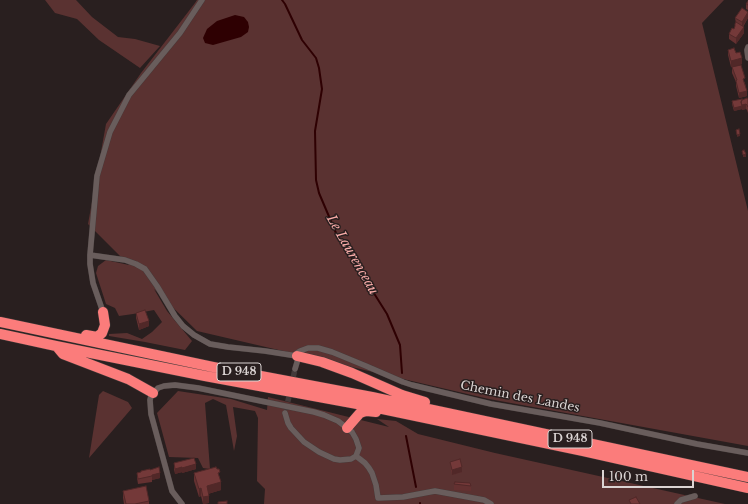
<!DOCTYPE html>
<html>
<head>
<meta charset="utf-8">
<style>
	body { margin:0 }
	#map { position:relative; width:748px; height:504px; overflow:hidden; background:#291f1f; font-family:"Libre Baskerville",serif }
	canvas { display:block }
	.scale { position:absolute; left:602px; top:470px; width:92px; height:18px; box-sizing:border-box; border:2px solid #dbd4d3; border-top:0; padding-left:5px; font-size:12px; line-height:14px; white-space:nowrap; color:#dbd4d3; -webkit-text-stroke:3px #291f1f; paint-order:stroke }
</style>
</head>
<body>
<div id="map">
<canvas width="748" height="504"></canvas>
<div class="scale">100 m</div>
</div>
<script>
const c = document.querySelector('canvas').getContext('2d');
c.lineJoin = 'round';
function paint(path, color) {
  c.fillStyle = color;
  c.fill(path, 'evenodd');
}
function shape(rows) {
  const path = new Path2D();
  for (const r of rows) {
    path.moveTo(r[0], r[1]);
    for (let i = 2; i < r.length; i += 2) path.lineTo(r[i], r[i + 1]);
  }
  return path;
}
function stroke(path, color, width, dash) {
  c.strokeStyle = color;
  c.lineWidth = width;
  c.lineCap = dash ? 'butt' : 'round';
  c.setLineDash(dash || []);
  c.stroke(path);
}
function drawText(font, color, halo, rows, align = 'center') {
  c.font = font + ' "Libre Baskerville",serif';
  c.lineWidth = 3;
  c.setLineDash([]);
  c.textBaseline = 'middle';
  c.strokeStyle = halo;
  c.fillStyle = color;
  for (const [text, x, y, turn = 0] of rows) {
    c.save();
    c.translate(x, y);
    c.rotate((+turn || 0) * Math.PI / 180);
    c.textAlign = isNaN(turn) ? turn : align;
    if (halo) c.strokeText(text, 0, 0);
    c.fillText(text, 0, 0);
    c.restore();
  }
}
paint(shape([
	[45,0,76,0,92,17,118,37,135,39,160,46,140,68,99,40,77,19,55,13],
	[197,0,724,0,702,23,748,211,748,446,489,399,197,331,154,289,167,311,192,341,185,350,145,342,109,336,109,334,127,333,142,339,152,332,162,322,154,310,133,314,119,316,115,308,106,304,96,273,98,266,106,260,129,265,88,224,106,124,141,73,195,3],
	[103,391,128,402,132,408,89,458,99,395],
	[178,391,231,399,267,410,268,397,389,427,377,419,396,421,418,434,495,453,725,504,264,504,265,489,257,481,258,418,255,411,233,407,237,436,234,451,226,405,213,399,205,403,210,469,203,468,198,458,169,457,157,413]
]), '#5a3231');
paint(shape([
	[235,15,244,17,248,22,249,27,248,32,241,37,213,45,205,43,203,38,207,29,217,21]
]), '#2e0002');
stroke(shape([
	[282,0,285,4,302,40,316,58,319,68,322,89,315,131,316,180,319,193,336,233,387,314,400,345,402,373],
	[406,436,416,487],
	[420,503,420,504]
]), '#2e0002', 2);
stroke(shape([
	[286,410,295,369]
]), '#443a3a', 5.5, [5.5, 3]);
const street = shape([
	[748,47,747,50,748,58],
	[90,255,125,260,136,264,145,269,157,286,175,316,183,326,194,335,210,344,228,347,265,351,297,356],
	[103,312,93,283,90,264,90,255,97,176,110,132,129,95,180,33,202,0],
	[295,369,298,359,297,353,300,351,308,348,318,348,332,352,366,366,403,382,412,385,491,404,600,423,697,444,748,453],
	[356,456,365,463,369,468,372,473,376,485,378,498,403,497,435,491,484,500,491,504],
	[182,504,172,491,151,414,150,400,151,396,158,388,164,386,175,385,198,388,314,412,324,415,338,421,352,432,356,439,359,448,356,456,351,459,340,460,334,459,319,452,304,442,291,428,288,423,285,413],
	[677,504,681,500,695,496]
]);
const highway = shape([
	[0,322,213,367,372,397,748,477],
	[0,334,56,346,205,376,368,406,583,451,748,488],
	[86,335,97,337,102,333,105,325,103,312],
	[58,348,63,354,128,379,153,393],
	[297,356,322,362,352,373,402,395,425,402],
	[347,428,360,413,363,412,367,411,376,412]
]);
stroke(street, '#423a39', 6);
stroke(highway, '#423a39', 11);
stroke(street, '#695d5c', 5.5);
stroke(highway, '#fb7c7b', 10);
paint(shape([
	[748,1,748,10,746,9,746,4],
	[748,12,748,18,743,27,744,33,736,44,729,39,729,34,735,27,735,24,736,23,735,18],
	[728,50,736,53,742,64,731,67,728,55],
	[732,67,745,83,747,96,739,98,736,86,736,82,732,73],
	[748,99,748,113,747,110,746,109,742,110,742,109,734,111,732,104,732,101],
	[136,313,149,326,139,330,136,318],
	[450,462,462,472,452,475,450,467],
	[174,463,196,469,182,473,182,472,175,474,174,469],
	[217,469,220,479,221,490,208,494,209,503,203,504,201,496,199,497,194,481,194,473],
	[150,470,160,478,152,480,152,482,138,484,137,478,137,473],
	[613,471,619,475,618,478,612,477,612,474,613,473],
	[454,484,471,486,471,491,454,490],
	[123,491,149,501,149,504,124,504,123,498]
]), '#643131');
paint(shape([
	[748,13,748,18,742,27,742,22],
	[744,27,744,33,736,44,736,38],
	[742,58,742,64,731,67,731,61],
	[747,91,747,96,739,98,739,93],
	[746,104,746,109,742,110,742,105],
	[742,106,742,109,734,111,734,108],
	[740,134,740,136,737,137,737,135],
	[746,154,746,157,743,157,743,155],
	[149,321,149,326,139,330,139,324],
	[196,464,196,469,182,473,182,468],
	[182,467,182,472,175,474,175,469],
	[462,467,462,472,452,475,452,470],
	[160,473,160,478,152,480,152,475],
	[221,482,221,490,207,494,207,486],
	[201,488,201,496,199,497,199,489],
	[209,496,209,503,203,504,203,497]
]), '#512828');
const building = shape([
	[748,1,748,5,746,4,748,1],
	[742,8,748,12,742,22,735,18,742,8],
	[736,22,744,27,736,38,729,34,732,28,734,29,735,26,735,24,736,22],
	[734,48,736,53,740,52,742,58,731,61,728,50,734,48],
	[741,65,745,78,743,79,747,91,739,93,736,81,737,80,732,67,741,65],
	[747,98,748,99,748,107,747,105,746,104,742,105,741,102,742,100,747,98],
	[742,99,742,100,741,102,742,106,734,108,732,101,742,99],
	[739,129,740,134,737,135,736,130,739,129],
	[744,150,746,154,743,155,742,151,744,150],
	[145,310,149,321,139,324,136,313,145,310],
	[194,458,196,464,182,468,182,467,175,469,174,463,194,458],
	[460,459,462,467,452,470,450,462,460,459],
	[159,467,160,473,152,475,152,476,138,479,137,473,141,472,141,471,150,469,150,470,159,467],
	[216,467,217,469,219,469,220,472,218,473,221,482,207,486,209,496,203,497,201,488,199,489,194,473,216,467],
	[613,471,619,472,618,475,612,474,614,472,613,471],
	[455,482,470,483,471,486,454,484,455,482],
	[146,486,149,501,135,504,126,504,123,491,146,486],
	[636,497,640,504,631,504,629,500,636,497],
	[227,501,227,504,218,504,218,502,227,501]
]);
paint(building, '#743939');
stroke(building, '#512828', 1);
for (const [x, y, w] of [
	[239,372,44],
	[570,439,44]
]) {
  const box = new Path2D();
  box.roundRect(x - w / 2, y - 9, w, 18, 3);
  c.fillStyle = '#291f1f';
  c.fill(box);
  stroke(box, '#dbd4d3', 1);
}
drawText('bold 11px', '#dbd4d3', null, [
	["D 948",239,372],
	["D 948",570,439]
]);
drawText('12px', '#dbd4d3', '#291f1f', [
	["Chemin des Landes",520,397,11]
]);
drawText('italic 13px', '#f9aca9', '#291f1f', [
	["Le Laurenceau",352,255,60]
]);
</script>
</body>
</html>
